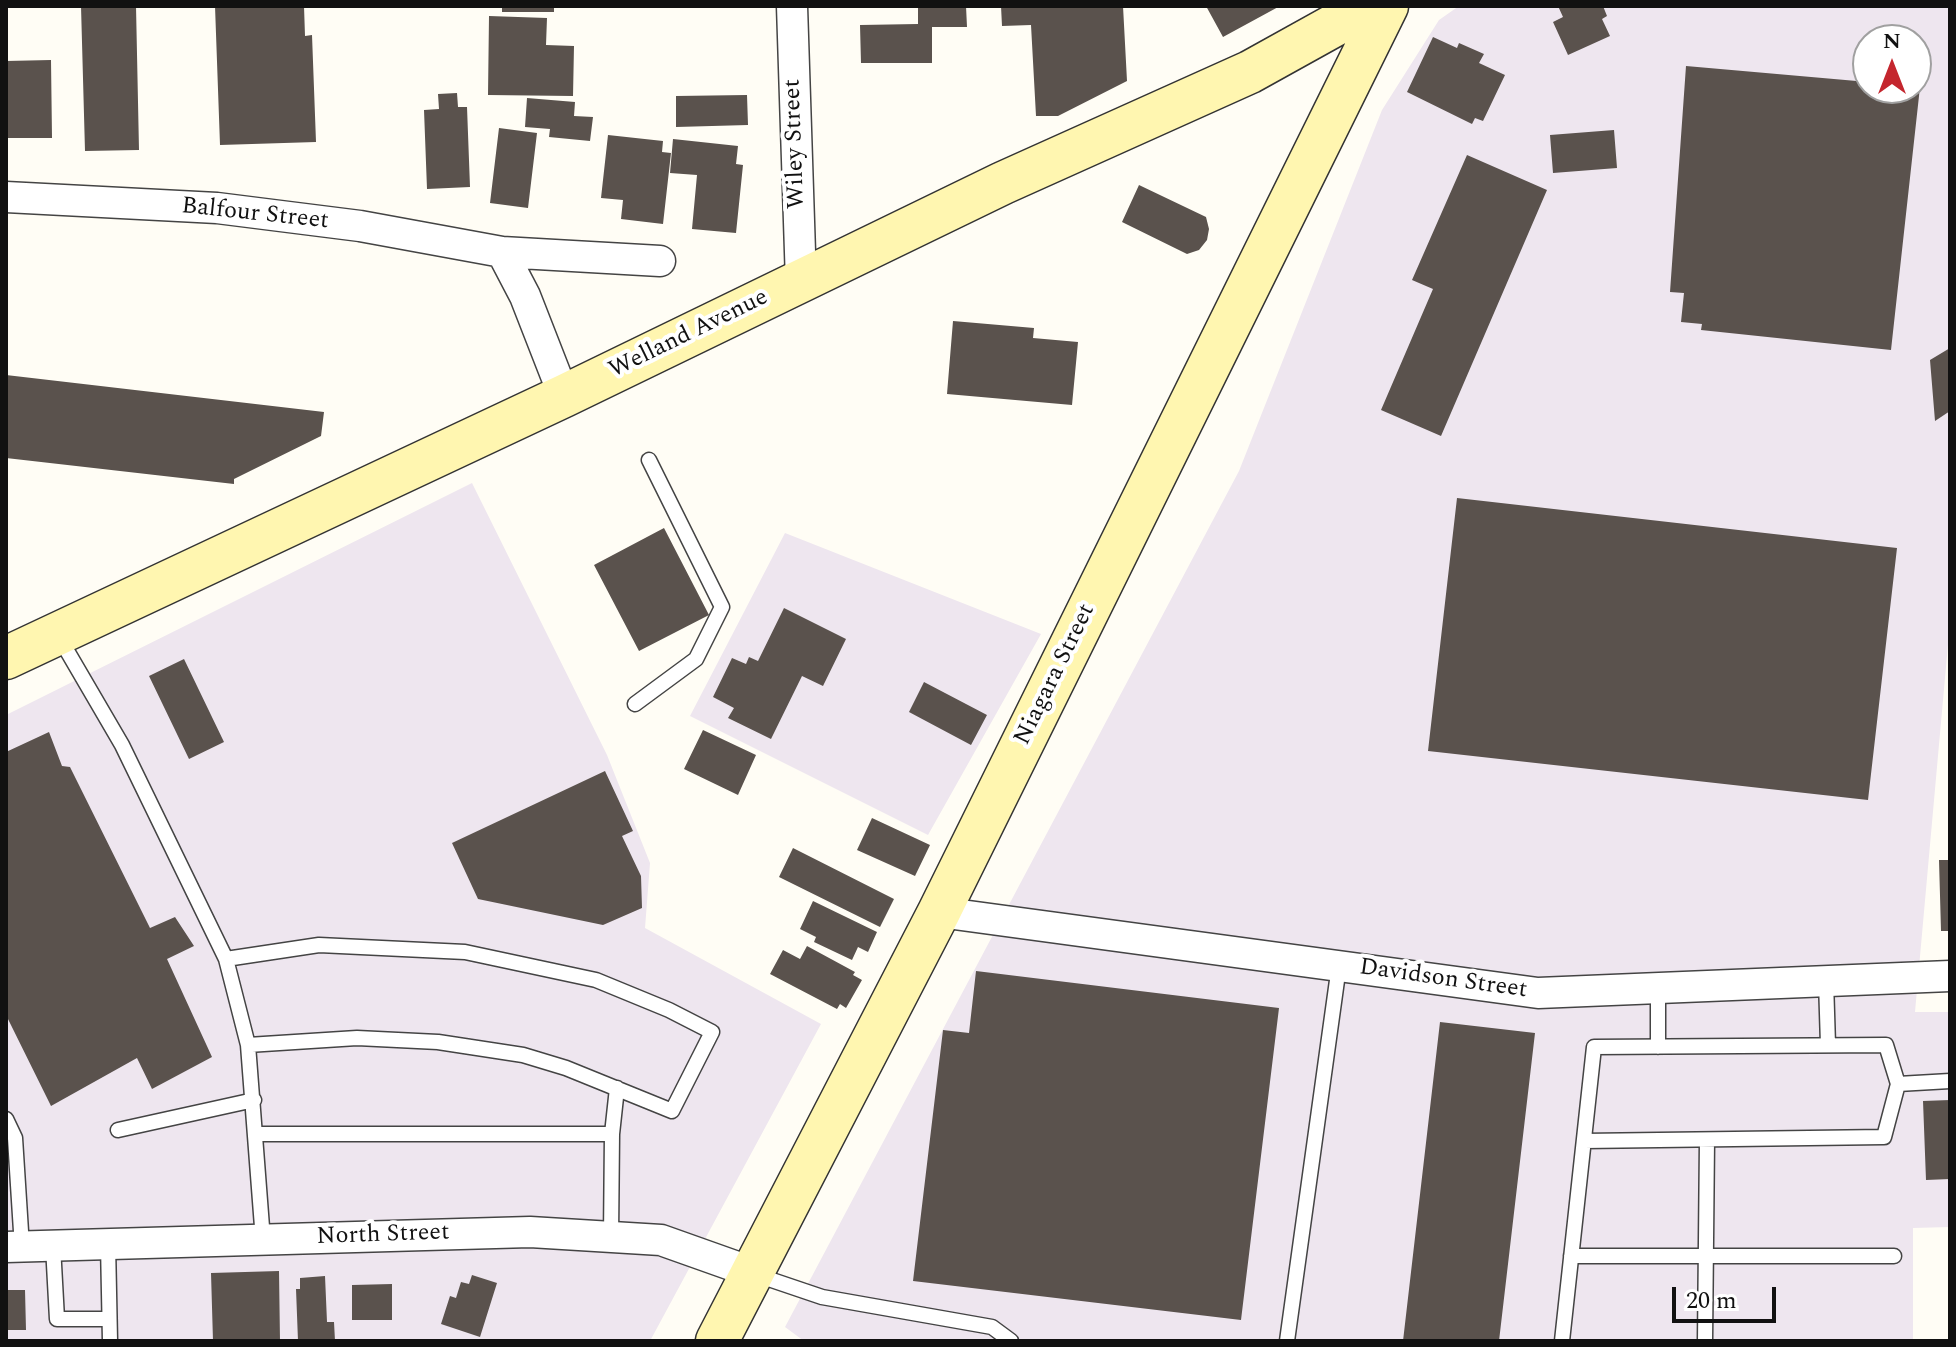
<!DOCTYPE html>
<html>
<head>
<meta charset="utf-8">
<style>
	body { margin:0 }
	#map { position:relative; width:1956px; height:1347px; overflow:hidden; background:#fffdf5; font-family:Spectral,serif }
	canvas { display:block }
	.frame { position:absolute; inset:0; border:8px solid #111; pointer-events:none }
	.north { position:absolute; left:1852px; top:24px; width:80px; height:80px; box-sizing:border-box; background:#fff; border:2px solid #a0a0a0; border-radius:50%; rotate:0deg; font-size:22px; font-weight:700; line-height:32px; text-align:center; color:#111 }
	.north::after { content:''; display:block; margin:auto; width:28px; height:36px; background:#c4262e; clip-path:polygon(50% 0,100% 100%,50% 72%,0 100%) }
	.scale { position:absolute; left:1672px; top:1287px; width:104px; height:36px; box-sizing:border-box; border:4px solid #111; border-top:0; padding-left:10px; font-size:24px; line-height:28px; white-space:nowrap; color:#111; -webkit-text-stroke:6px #fff; paint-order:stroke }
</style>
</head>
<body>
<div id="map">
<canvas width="1956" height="1347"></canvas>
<div class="frame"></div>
<div class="north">N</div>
<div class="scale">20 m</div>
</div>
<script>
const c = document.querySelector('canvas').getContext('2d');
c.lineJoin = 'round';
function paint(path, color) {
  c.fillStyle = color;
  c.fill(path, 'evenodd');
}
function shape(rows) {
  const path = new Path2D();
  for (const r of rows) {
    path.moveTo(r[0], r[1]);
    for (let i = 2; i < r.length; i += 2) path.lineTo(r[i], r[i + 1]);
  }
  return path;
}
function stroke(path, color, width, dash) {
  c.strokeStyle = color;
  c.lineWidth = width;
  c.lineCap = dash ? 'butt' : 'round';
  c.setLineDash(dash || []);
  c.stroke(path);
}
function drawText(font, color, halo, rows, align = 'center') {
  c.font = font + ' Spectral,serif';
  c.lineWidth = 8;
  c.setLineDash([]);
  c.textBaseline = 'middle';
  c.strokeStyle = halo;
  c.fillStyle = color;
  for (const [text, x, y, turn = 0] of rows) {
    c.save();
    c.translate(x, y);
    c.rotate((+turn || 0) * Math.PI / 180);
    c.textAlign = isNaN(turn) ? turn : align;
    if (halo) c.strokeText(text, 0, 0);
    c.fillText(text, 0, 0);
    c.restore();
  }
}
paint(shape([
	[1459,6,1950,6,1950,622,1915,1012,1950,1012,1950,1227,1913,1228,1913,1341,804,1341,785,1327,1239,471,1382,110,1439,20],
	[1868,40,1916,40,1916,88,1868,88],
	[472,483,607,755,650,863,645,928,821,1024,650,1341,6,1341,6,715],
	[785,533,1041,634,928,835,690,716]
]), '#eee6ef');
paint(shape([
	[81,6,136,6,139,150,85,151],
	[215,6,304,6,305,36,312,35,316,142,220,145],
	[502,6,554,6,554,12,502,12],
	[918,6,966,6,967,27,932,27,932,63,861,63,860,25,918,24],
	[1001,6,1123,6,1127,81,1058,116,1036,116,1031,25,1002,26],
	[1206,6,1280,6,1223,37],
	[1558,6,1603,6,1607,16,1602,19,1610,36,1568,55,1553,22,1563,17],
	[489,16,547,18,546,45,574,46,573,96,488,95],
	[1433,37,1457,48,1459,43,1484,54,1479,63,1505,75,1483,121,1475,118,1472,124,1407,92],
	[51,60,52,138,6,138,6,61],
	[1686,66,1868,82,1868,88,1920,87,1891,350,1701,330,1702,324,1681,322,1684,293,1670,292],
	[457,93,458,107,467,107,470,187,427,189,424,110,439,109,438,94],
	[747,95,748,125,676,127,676,96],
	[527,98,575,102,574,116,593,117,590,141,549,137,550,129,525,127],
	[499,128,537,133,528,208,490,203],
	[1614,130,1617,168,1553,173,1550,135],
	[608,135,663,141,662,152,671,153,663,224,621,219,623,200,601,198],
	[673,139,738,146,736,164,743,165,736,233,692,229,697,175,670,173],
	[1467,155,1547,190,1441,436,1381,410,1433,289,1412,280],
	[1139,185,1206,217,1209,229,1207,240,1199,250,1187,254,1122,222],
	[953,321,1034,328,1033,338,1078,342,1072,405,947,394],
	[1950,348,1950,411,1935,421,1930,360],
	[6,375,324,412,321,436,234,479,234,484,6,458],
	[1457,498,1897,548,1868,800,1428,751],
	[664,528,709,615,639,651,594,565],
	[784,608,846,639,823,686,802,676,771,739,728,718,734,708,713,697,732,658,746,664,749,657,758,661],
	[184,659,224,742,189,759,149,676],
	[924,682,987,715,971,745,909,712],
	[703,730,756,755,738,795,684,769],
	[49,732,62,766,70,767,150,928,175,917,194,946,167,959,212,1057,152,1089,137,1058,51,1106,6,1015,6,752],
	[605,771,633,831,622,836,641,876,642,908,603,925,478,899,452,843],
	[872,818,930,845,915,876,857,850],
	[793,848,894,899,880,927,779,877],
	[1939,860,1950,860,1950,931,1941,931],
	[813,901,877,932,868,952,858,947,852,960,814,942,816,937,800,929],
	[807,946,855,972,853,975,862,980,846,1008,840,1004,837,1009,770,974,783,950,800,959],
	[976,971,1279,1008,1241,1320,913,1281,943,1030,969,1033],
	[1440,1022,1535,1033,1499,1341,1403,1341],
	[1950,1100,1950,1179,1926,1180,1923,1101],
	[279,1271,280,1341,213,1341,211,1273],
	[472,1275,497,1283,480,1337,441,1324,450,1296,456,1298,461,1282,469,1284],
	[325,1276,327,1322,334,1322,335,1341,298,1341,296,1289,300,1289,300,1278],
	[392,1284,392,1320,352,1320,352,1285],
	[6,1290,25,1290,26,1330,6,1330]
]), '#5a524d');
const lane = shape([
	[59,637,122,745,226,959,248,1045,263,1240],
	[635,704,696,659,722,607,649,460],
	[226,959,319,945,465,952,596,980,669,1010,712,1032,672,1111,566,1068,523,1055,438,1042,357,1038,248,1045],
	[1826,981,1828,1045],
	[1658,988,1658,1047],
	[6,1119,15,1138,22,1247],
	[118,1130,254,1100],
	[257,1134,612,1134,611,1237],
	[612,1134,617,1088],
	[1584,1141,1884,1137,1898,1084],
	[108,1244,110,1341],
	[53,1246,57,1319,109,1319],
	[1571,1256,1894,1256],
	[754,1274,822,1297,992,1327,1011,1341],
	[1287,1341,1339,966],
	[1562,1341,1594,1047,1886,1045,1898,1084,1950,1081],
	[1705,1341,1707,1140]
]);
const street = shape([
	[792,6,801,283],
	[6,197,217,208,360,226,502,252,660,261],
	[502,252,525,296,564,396],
	[939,912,1538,993,1950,976],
	[6,1247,530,1232,661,1240,754,1273]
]);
const secondary = shape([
	[6,658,564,396,1003,183,1250,72,1369,6],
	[717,1341,939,912,1387,6]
]);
stroke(lane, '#444', 17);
stroke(street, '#444', 33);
stroke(secondary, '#333', 45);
stroke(lane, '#fff', 14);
stroke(street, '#fff', 30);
stroke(secondary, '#fff6b0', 42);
drawText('24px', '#111', '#fff', [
	["Wiley Street",796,144,-92],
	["Balfour Street",255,215,6],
	["Welland Avenue",689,335,-26],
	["Niagara Street",1056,675,-64],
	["Davidson Street",1443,980,8],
	["North Street",383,1236,-2]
]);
</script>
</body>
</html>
